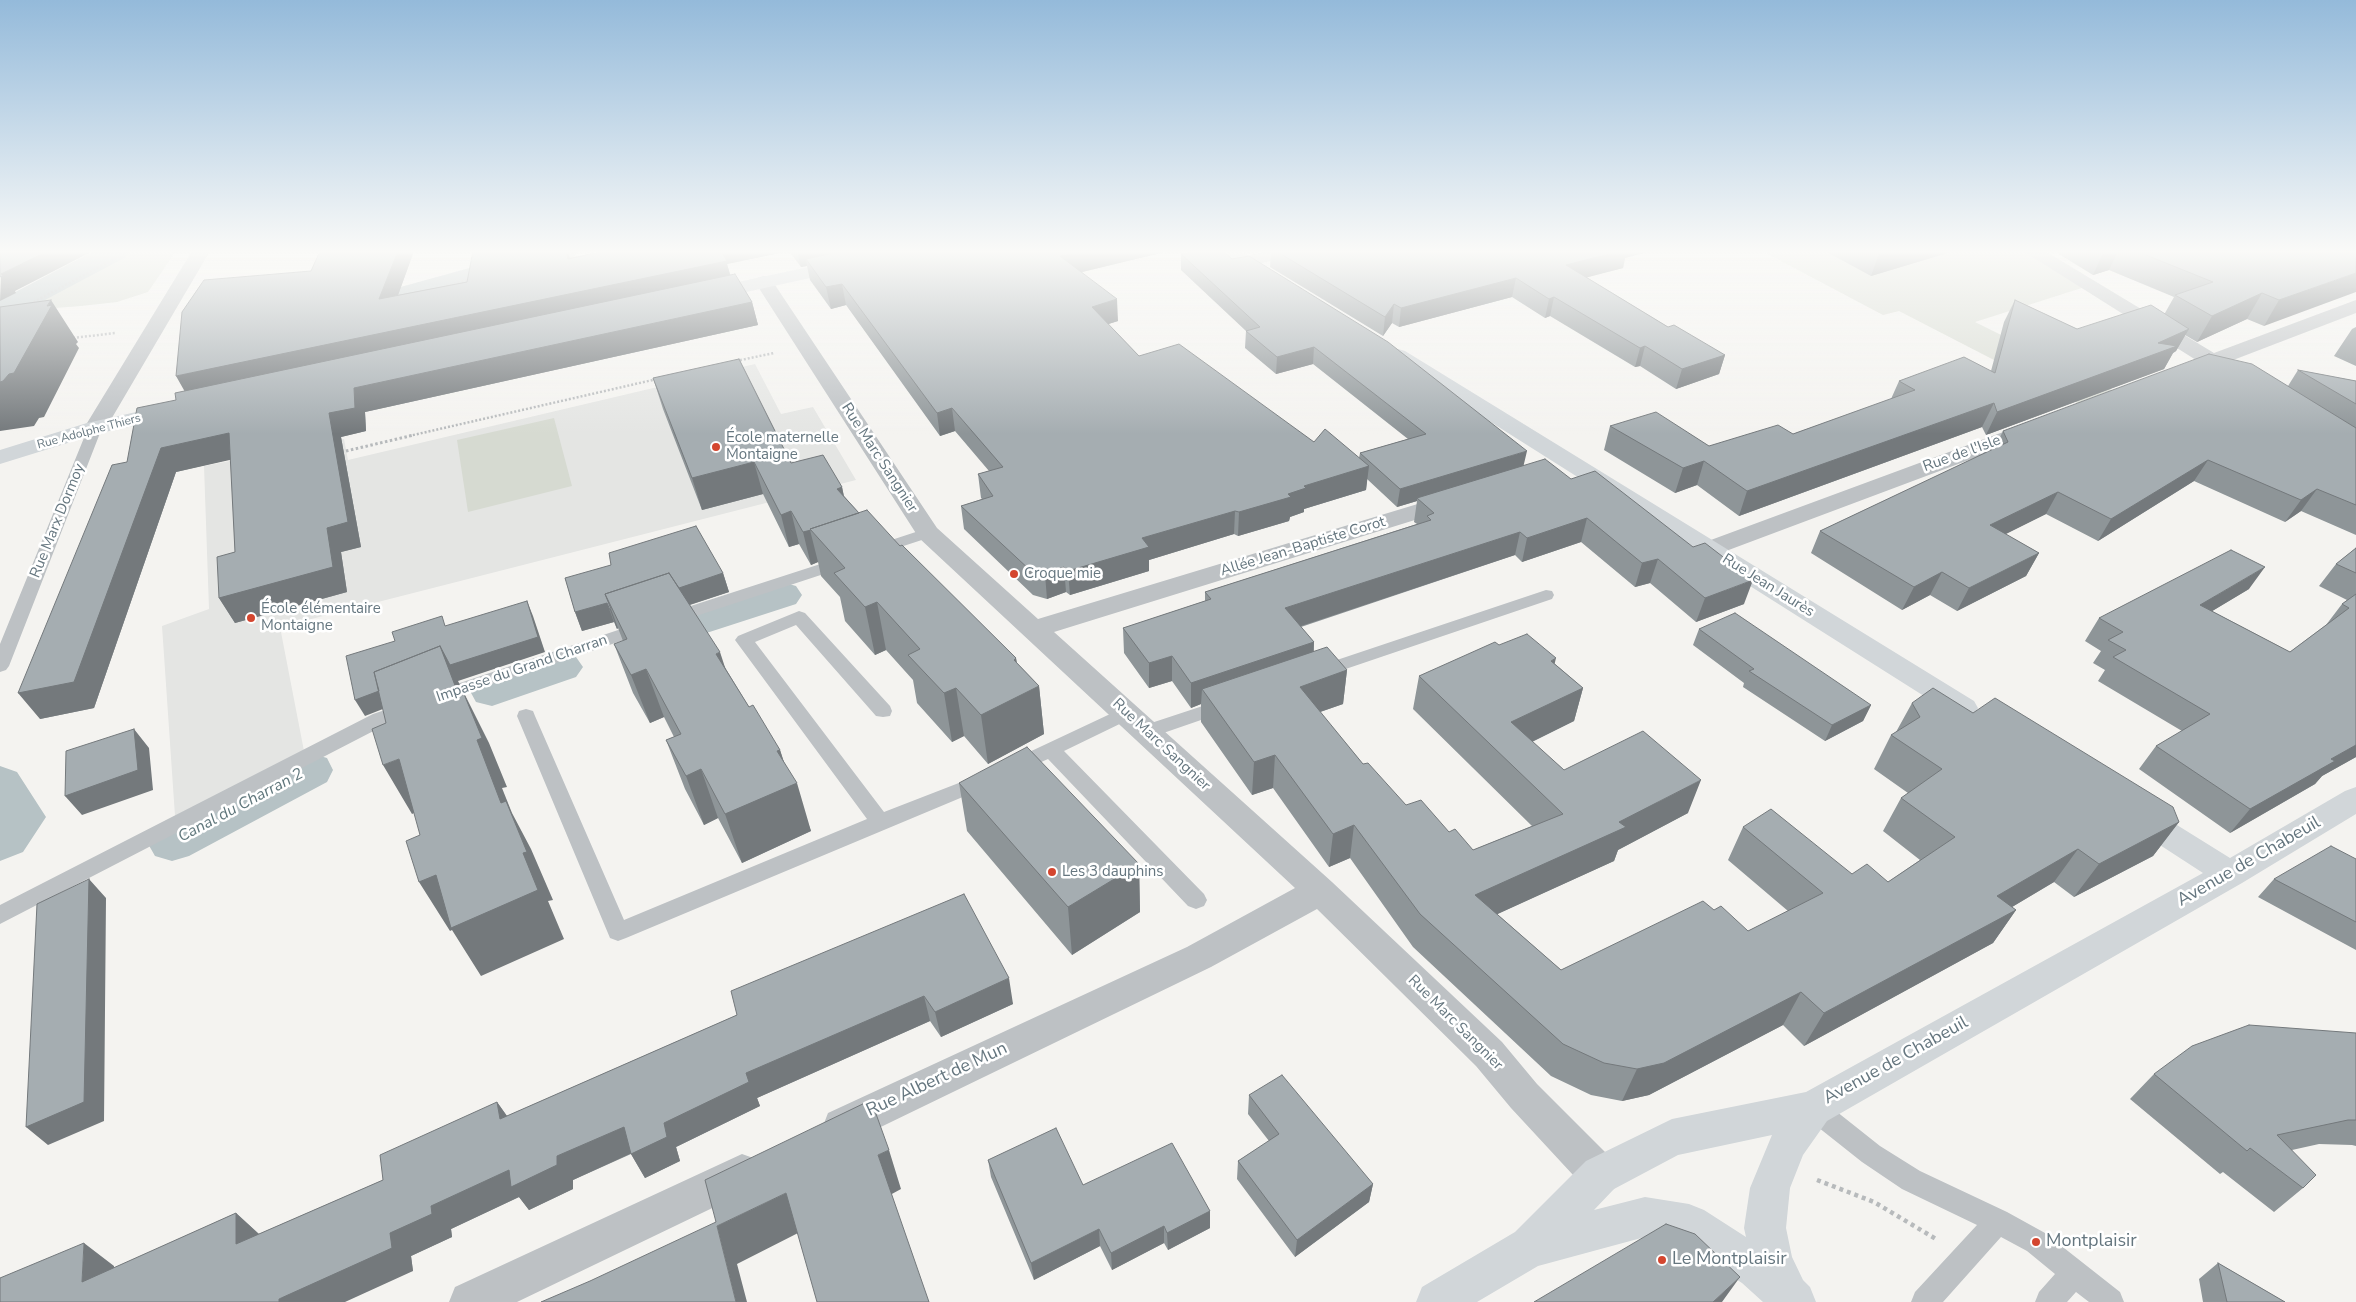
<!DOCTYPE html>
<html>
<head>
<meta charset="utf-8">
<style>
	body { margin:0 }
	canvas { display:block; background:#f4f3f0 }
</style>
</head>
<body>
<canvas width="2356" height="1302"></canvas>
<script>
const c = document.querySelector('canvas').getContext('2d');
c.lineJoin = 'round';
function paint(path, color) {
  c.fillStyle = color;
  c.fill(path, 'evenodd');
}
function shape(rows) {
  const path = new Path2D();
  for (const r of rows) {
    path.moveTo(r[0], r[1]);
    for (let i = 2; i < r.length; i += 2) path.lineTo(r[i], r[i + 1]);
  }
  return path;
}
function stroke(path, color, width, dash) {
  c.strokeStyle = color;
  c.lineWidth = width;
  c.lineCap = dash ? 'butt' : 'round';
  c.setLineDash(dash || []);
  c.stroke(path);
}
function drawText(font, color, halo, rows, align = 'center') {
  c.font = font + ' "Nunito Sans",sans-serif';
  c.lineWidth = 5;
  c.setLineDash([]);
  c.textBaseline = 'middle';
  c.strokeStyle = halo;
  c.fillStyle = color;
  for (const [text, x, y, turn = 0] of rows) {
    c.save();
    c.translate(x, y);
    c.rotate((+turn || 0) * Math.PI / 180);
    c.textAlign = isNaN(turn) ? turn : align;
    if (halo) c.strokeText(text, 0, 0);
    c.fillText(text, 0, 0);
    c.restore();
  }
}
paint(shape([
	[755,364,781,414,813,407,856,480,280,627,304,751,175,816,162,626,209,609,204,466,344,439,348,460]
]), '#e4e5e3');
paint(shape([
	[119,251,176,251,148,292,117,302,81,306,55,308,25,302],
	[1762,251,2032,251,2088,286,1975,322,2122,395,2087,408,1899,311,1883,315],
	[554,418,572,486,468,512,457,440]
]), '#d6dad1');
paint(shape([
	[94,251,130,251,126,257,11,318,0,321,0,300,94,251],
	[531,251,578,251,574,257,368,314,357,311,353,305,357,299,531,251],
	[782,582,796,586,802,595,796,604,691,638,676,634,670,624,676,614,782,582],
	[561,652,576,657,583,667,576,677,492,706,476,702,470,691,476,680,561,652],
	[310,753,327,758,333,770,327,782,189,856,172,861,155,856,147,842,155,828,293,758,310,753],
	[0,766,17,772,46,817,23,852,0,861,0,766]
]), '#b6c2c5');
stroke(shape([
	[564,255,584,251],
	[446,286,471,279],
	[30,304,129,251],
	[73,338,115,333],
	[736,361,774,353],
	[409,436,657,379]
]), '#b7babc', 2.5, [2, 2]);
stroke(shape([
	[346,451,414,435]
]), '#b7babc', 3, [2.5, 2.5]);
stroke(shape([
	[1817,1180,1874,1202,1936,1239]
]), '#b7babc', 4.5, [4, 4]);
paint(shape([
	[95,424,102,428,9,666,6,670,0,672,0,644,88,428,95,424],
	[928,528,936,533,934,536,876,555,868,550,870,547,928,528],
	[842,557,848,558,850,562,848,566,678,622,666,622,663,618,666,614,842,557],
	[1546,590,1552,591,1554,595,1552,599,1325,676,1319,678,1313,676,1310,672,1313,668,1546,590],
	[799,611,805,613,890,706,892,711,890,716,883,717,876,716,796,625,755,642,884,812,982,774,989,776,992,781,989,786,626,938,618,941,610,938,517,716,519,711,526,709,533,711,535,716,624,920,867,819,735,640,738,636,799,611],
	[642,622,648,624,651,628,648,632,445,700,439,702,433,700,430,696,433,692,642,622],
	[1224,699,1230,700,1233,705,1230,710,1146,739,1139,737,1137,732,1139,727,1224,699],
	[406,703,412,704,415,709,412,714,387,724,0,924,0,905,373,714,406,703],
	[1125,707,1132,708,1134,713,1132,718,1064,751,1204,894,1207,900,1204,906,1196,909,1188,906,1048,759,1015,774,1008,772,1005,767,1008,762,1125,707],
	[1813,1097,1822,1100,1880,1146,1920,1171,2007,1212,2045,1233,2120,1292,2124,1302,2089,1302,2076,1292,2067,1302,2035,1302,2039,1292,2055,1274,2027,1251,2001,1237,1943,1302,1911,1302,1915,1292,1977,1225,1902,1189,1862,1162,1804,1116,1801,1108,1804,1100,1813,1097]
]), '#bdc1c4');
paint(shape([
	[192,251,210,251,106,428,103,433,95,435,87,433,84,428,192,251],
	[1267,251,1300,251,1297,255,1245,267,1239,266,1236,262,1239,258,1267,251],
	[2023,251,2045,251,2214,353,2356,300,2356,313,2228,362,2232,367,2229,371,2222,373,2210,369,2188,376,2181,374,2178,370,2181,366,2196,360,2023,251],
	[764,276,771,278,773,282,937,528,1038,619,1444,496,1452,494,1460,496,1464,501,1460,506,1054,632,1332,882,1502,1042,1537,1084,1614,1161,1620,1175,1614,1189,1600,1194,1586,1189,1511,1108,1476,1066,1317,909,1211,967,856,1139,842,1144,828,1139,823,1126,828,1113,1187,947,1295,888,919,538,755,282,757,278,764,276],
	[2033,421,2041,423,2044,428,2041,433,1718,554,1709,557,1700,554,1696,549,1700,544,2033,421],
	[742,1154,756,1159,762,1173,756,1187,517,1302,449,1302,455,1287,742,1154]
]), '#bdc1c4');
paint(shape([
	[884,251,920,251,917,255,911,256,705,301,698,299,695,295,698,291,705,289,884,251],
	[1219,251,1241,251,1277,273,1279,277,1277,281,1270,283,1263,281,1219,251],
	[1398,349,1405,351,1974,701,1978,708,1974,715,1964,718,1954,715,1391,359,1388,355,1391,351,1398,349],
	[172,404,180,406,183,411,180,416,100,433,0,464,0,450,87,423,172,404],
	[2356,787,2356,814,2242,883,1827,1121,1803,1155,1790,1188,1786,1228,1792,1257,1803,1280,1810,1287,1816,1302,1763,1302,1742,1283,1682,1244,1645,1237,1538,1266,1477,1302,1416,1302,1422,1287,1515,1232,1586,1161,1672,1119,1806,1092,2203,873,2126,823,2121,815,2126,807,2137,803,2148,807,2230,858,2345,791,2356,787],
	[1772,1135,1750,1188,1744,1228,1746,1237,1704,1210,1689,1204,1645,1197,1594,1210,1614,1189,1678,1155,1772,1135]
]), '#d1d6d9');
paint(shape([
	[320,251,414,251,398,295,467,282,569,258,605,251,1169,251,1082,272,1118,321,1108,324,1139,356,1314,442,1359,458,1360,453,1408,439,1313,364,1276,374,1245,348,1246,331,1181,270,1181,254,1232,259,1523,466,1571,479,1744,604,1696,622,1650,583,1635,587,1581,542,1522,562,1515,555,1301,627,1314,642,1314,651,1347,670,1343,704,1320,712,1363,764,1406,805,1449,832,1473,850,1532,826,1413,709,1419,676,1499,645,1555,664,1583,688,1574,721,1532,742,1564,770,1688,813,1618,850,1614,861,1497,914,1561,970,1714,910,1748,931,1788,911,1728,860,1743,827,1852,874,1888,882,1920,860,1883,831,1901,798,1908,793,1874,769,1891,735,1896,732,1912,703,1973,713,2179,822,2153,856,2074,897,2054,882,2012,907,2016,910,1993,943,1804,1046,1783,1025,1649,1095,1622,1101,1591,1095,1551,1076,1413,947,1350,858,1329,867,1273,788,1252,795,1201,722,1201,704,1191,708,1172,681,1149,688,1124,653,1123,628,1205,601,1205,592,1417,524,1414,522,1417,501,1397,507,1367,479,1366,490,1304,509,1304,512,1290,517,1289,521,1238,536,1234,534,1149,560,1149,571,1070,595,1066,592,1047,599,1033,595,964,529,961,506,982,499,981,498,978,474,989,471,955,431,940,436,846,305,831,309,810,280,807,266,801,267,789,251,727,264,730,274,752,302,758,325,365,412,366,431,341,437,361,547,341,552,347,592,235,623,219,598,235,552,231,459,176,472,94,708,40,719,127,462,176,400,311,271],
	[1271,251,1651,251,1625,258,1623,268,1586,277,1668,327,1725,355,1719,374,1676,389,1640,366,1635,367,1550,316,1545,318,1512,297,1399,327,1392,323,1383,336,1270,267],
	[1825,251,1954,251,1871,276],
	[2054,251,2356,251,2264,326,2247,319,2197,342,2185,335,2176,351,2173,353,2164,369,1986,435,1982,427,1739,516,1697,485,1675,493,1604,450,1610,426,1709,446,1793,434,1891,399,1899,381,1991,371,2004,322,2015,300,2077,329,2165,313,2174,297,2109,270,2093,275],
	[2356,327,2356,366,2334,356,2352,329],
	[2298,370,2356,381,2356,535,2301,511,2285,522,2194,481,2098,541,2046,514,2005,534,2039,553,2026,576,1957,611,1930,595,1902,610,1811,553,1820,531,1994,449,2003,431,2288,386],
	[653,378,791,463,842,487,844,496,859,513,900,546,1016,658,1017,663,1039,686,1044,734,988,764,964,736,952,742,917,703,913,680,886,650,875,655,845,621,840,597,821,576,818,562,811,565,799,544,789,547,763,494,702,510,663,409],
	[2356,548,2356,757,2322,776,2315,784,2230,833,2139,769,2156,746,2182,731,2098,681,2105,670,2093,663,2101,651,2085,641,2099,618,2249,589,2212,611,2290,652,2326,625,2342,604,2347,600,2319,586,2336,564],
	[723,573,729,592,690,605,726,669,749,707,780,750,784,762,811,831,742,863,718,818,704,825,685,789,666,740,674,737,664,717,650,723,633,693,614,644,623,641,618,628,617,629,614,622,582,631,575,612,565,578],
	[1699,629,1871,705,1863,721,1825,741,1743,687,1744,683,1693,645],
	[959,783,1139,864,1140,912,1072,955,967,831],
	[2356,859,2356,950,2258,897,2274,879],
	[964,894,1013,1004,941,1037,930,1021,757,1098,760,1106,676,1147,680,1161,645,1178,631,1154,573,1180,573,1189,529,1210,519,1197,451,1229,452,1237,411,1256,413,1271,0,1302,114,1266,114,1268,236,1213,259,1234,383,1180,497,1102,507,1116,737,1015],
	[2356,1033,2356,1146,2352,1145,2319,1144,2292,1150,2303,1188,2274,1212,2223,1172,2220,1174,2130,1099,2154,1074],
	[1249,1095,1373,1184,1369,1202,1295,1257,1237,1179,1238,1161,1269,1141,1248,1114],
	[988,1160,1083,1185,1210,1211,1210,1228,1168,1250,1164,1243,1112,1270,1100,1246,1034,1280,991,1177],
	[2218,1263,2285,1302,2203,1302,2199,1279]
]), '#8e9598');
paint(shape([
	[48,251,93,251,15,291,16,293,0,301,1,274],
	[398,251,414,251,389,320,379,299],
	[566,251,568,251,575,279,568,259],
	[718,251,789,251,727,264,732,282,189,399,176,376],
	[797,251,875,251,806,259,807,266,801,267],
	[1082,251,1169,251,1061,277,1060,256],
	[1614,251,1651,251,1625,258,1623,268,1562,284,1566,265],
	[1880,251,1954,251,1871,276],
	[2104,251,2118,251,2109,270,2093,275],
	[2356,273,2356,292,2264,326,2279,300],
	[1516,278,1512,297,1399,327,1401,308],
	[842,284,846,305,831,309,826,287],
	[2262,293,2247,319,2197,342,2212,316],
	[1554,297,1550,316,1545,318,1549,299],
	[1117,299,1118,321,1093,329,1092,307],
	[51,300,78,342,76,344,79,348,44,417,39,418,34,426,0,431,0,382],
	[752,302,758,325,365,412,366,431,341,437,361,547,341,552,347,592,235,623,219,598,327,528,329,413,354,388],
	[1394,304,1392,323,1383,336,1385,317],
	[2189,329,2176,351,2173,353,2164,369,1986,435,1997,412],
	[1645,346,1640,366,1635,367,1640,348],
	[1314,347,1313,364,1276,374,1277,357],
	[1725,355,1719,374,1676,389,1682,369],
	[1994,403,1982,427,1739,516,1747,491],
	[952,408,955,431,940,436,937,413],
	[229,433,243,457,176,472,94,708,40,719,18,693,161,448],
	[1527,451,1523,468,1417,498,1417,501,1397,507,1400,489],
	[2208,460,2194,481,2098,541,2111,519],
	[1704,461,1697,485,1675,493,1683,468],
	[754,462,763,494,702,510,692,478],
	[1369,466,1366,490,1304,509,1304,512,1290,517,1289,521,1238,536,1239,512,1288,494,1304,486],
	[842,487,848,518,837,489],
	[2317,489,2301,511,2285,522,2301,500],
	[2058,492,2046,514,1978,548,1990,525],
	[791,511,799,544,789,547,781,515],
	[1235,511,1234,534,1149,560,1149,571,1070,595,1068,571,1142,538],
	[1587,518,1581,542,1522,562,1527,538],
	[810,530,818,562,811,565,803,532],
	[1520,532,1515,555,1283,632,1285,608],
	[2039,553,2026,576,1957,611,1969,588],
	[1658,559,1650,583,1635,587,1642,563],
	[1064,567,1066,592,1047,599,1045,574],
	[2265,567,2249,589,2184,628,2200,605],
	[1942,572,1930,595,1902,610,1914,587],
	[723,573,729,592,621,627,613,609],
	[1753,580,1744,604,1696,622,1705,598],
	[527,601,533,616,545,652,458,681,489,743,507,787,502,788,512,813,531,849,553,900,548,901,564,939,481,976,452,930,450,931,419,882,439,687,365,716,355,700,440,646],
	[877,602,886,650,875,655,865,607],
	[607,603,614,622,582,631,575,612],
	[611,609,618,628,617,629,610,610],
	[1314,642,1312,667,1202,689,1201,704,1191,708,1191,683],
	[720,652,736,701,716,654],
	[1172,656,1172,681,1149,688,1149,663],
	[1016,658,1021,695,1039,686,1044,734,988,764,981,715,1014,660],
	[1556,658,1548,691,1551,661],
	[646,669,664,717,650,723,631,675],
	[1347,670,1343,704,1297,720,1300,687],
	[956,688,964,736,952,742,944,693],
	[1583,688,1574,721,1503,756,1511,722],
	[1871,705,1863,721,1825,741,1832,725],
	[134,729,149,748,153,790,82,815,65,796],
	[2356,745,2356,757,2322,776,2315,784,2230,833,2250,809,2331,759],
	[780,750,791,785,797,783,811,831,742,863,725,814,777,751],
	[1275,755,1273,788,1252,795,1254,762],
	[399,759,427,807,412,814,383,765],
	[701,769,718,818,704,825,686,776],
	[1701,780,1688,813,1618,850,1614,861,1467,928,1475,895],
	[2179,822,2153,856,2074,897,2099,864],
	[1354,825,1350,858,1329,867,1333,834],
	[2078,849,2054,882,1975,929,1997,896],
	[1139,864,1140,912,1072,955,1068,907],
	[89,879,106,898,104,1121,48,1145,26,1127],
	[2016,910,1993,943,1804,1046,1824,1013],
	[1009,978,1013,1004,941,1037,935,1012],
	[1801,992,1783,1025,1649,1095,1622,1101,1637,1069],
	[924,996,930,1021,757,1098,760,1106,676,1147,680,1161,645,1178,631,1154,634,1152,573,1180,573,1189,529,1210,519,1197,451,1229,452,1237,411,1256,413,1271,345,1302,279,1302,279,1299,390,1233,431,1206,509,1170,557,1156,624,1127,664,1123,746,1073],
	[497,1102,514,1126,500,1119],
	[889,1150,901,1189,890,1195,878,1155],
	[1373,1184,1369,1202,1295,1257,1297,1240],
	[786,1193,802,1231,737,1264,747,1302,736,1302,717,1226],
	[1210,1211,1210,1228,1168,1250,1167,1233],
	[236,1213,261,1236,236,1244],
	[1164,1226,1164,1243,1112,1270,1111,1253],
	[1099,1229,1100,1246,1034,1280,1031,1263],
	[84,1243,114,1266,112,1302,82,1282],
	[1740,1277,1722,1302,1713,1302]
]), '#74797c');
const building = shape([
	[0,251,48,251,1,274,4,275,0,277,0,251],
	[320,251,398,251,379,299,467,282,473,251,566,251,568,259,605,251,721,251,727,261,176,376,182,312,204,280,311,271,320,251],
	[843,251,1082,251,1060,256,1117,299,1092,307,1139,356,1179,344,1314,442,1325,429,1369,466,1304,486,1306,488,1288,494,1291,497,1239,512,1235,511,1142,538,1149,547,1068,571,1064,567,1045,574,1031,571,961,506,993,496,978,474,1003,467,952,408,937,413,842,284,826,287,806,259,843,251],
	[1198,251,1223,251,1232,259,1249,256,1388,342,1527,451,1400,489,1360,453,1426,434,1314,347,1277,357,1246,331,1260,327,1181,254,1198,251],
	[1276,251,1621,251,1566,265,1668,327,1674,325,1725,355,1682,369,1645,346,1640,348,1554,297,1549,299,1516,278,1401,308,1394,304,1385,317,1276,251],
	[2136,251,2356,251,2356,273,2279,300,2262,293,2212,316,2175,295,2213,282,2136,251],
	[735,274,752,302,354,388,355,408,329,413,348,522,327,528,333,567,219,598,217,557,235,552,229,433,161,448,74,682,18,693,112,465,127,462,137,408,176,400,175,393,735,274],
	[51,300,47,306,52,305,14,373,9,374,3,381,0,382,0,307,51,300],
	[2015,300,2077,329,2151,305,2189,329,2158,343,2177,346,1997,412,1994,403,1747,491,1704,461,1683,468,1610,426,1656,412,1709,446,1778,425,1793,434,1915,390,1899,381,1964,357,1995,373,2015,300],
	[2209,354,2252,364,2356,428,2356,505,2317,489,2301,500,2208,460,2111,519,2058,492,1990,525,2039,553,1969,588,1942,572,1914,587,1820,531,2008,442,2003,431,2209,354],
	[739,359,791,463,823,455,842,487,837,489,859,513,810,529,811,530,803,532,791,511,781,515,754,462,692,478,653,378,739,359],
	[2298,370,2356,381,2356,404,2298,370],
	[1545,459,1571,479,1595,471,1693,547,1705,543,1753,580,1705,598,1658,559,1642,563,1587,518,1527,538,1520,532,1285,608,1314,642,1191,683,1172,656,1149,663,1123,628,1211,599,1205,592,1431,520,1427,516,1434,513,1417,498,1545,459],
	[867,510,900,546,902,545,1016,658,1014,660,1039,686,981,715,956,688,944,693,908,655,920,649,877,602,865,607,834,573,845,568,810,529,867,510],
	[696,526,723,573,679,588,669,573,605,594,611,609,610,610,607,603,575,612,565,578,611,565,609,553,696,526],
	[2356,548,2356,573,2336,564,2356,548],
	[2231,550,2265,567,2200,605,2290,652,2349,608,2342,604,2356,594,2356,745,2331,759,2335,761,2250,809,2156,746,2210,714,2113,657,2126,650,2108,640,2123,632,2099,618,2231,550],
	[669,573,720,652,716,654,749,707,753,705,780,750,777,751,797,783,725,814,701,769,686,776,666,740,681,734,646,669,631,675,614,644,627,639,605,594,669,573],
	[527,601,538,637,450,665,440,646,374,672,379,691,355,700,346,656,395,641,392,632,442,616,445,626,527,601],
	[1735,613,1871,705,1832,725,1749,671,1754,669,1699,629,1735,613],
	[1527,634,1556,658,1551,661,1583,688,1511,722,1564,770,1643,731,1701,780,1619,822,1626,827,1475,895,1561,970,1703,901,1714,910,1721,906,1748,931,1823,893,1743,827,1771,809,1852,874,1867,864,1888,882,1955,837,1901,798,1942,769,1891,735,1920,717,1912,703,1933,688,1973,713,1995,698,2173,807,2179,822,2099,864,2078,849,1997,896,2016,910,1824,1013,1801,992,1664,1063,1637,1069,1604,1063,1563,1044,1420,914,1354,825,1333,834,1275,755,1254,762,1202,689,1327,647,1347,670,1300,687,1363,764,1368,763,1406,805,1421,800,1449,832,1455,829,1473,850,1563,814,1419,676,1495,642,1499,645,1527,634],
	[440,646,459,696,464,694,482,738,477,740,501,803,506,801,527,852,523,853,538,890,451,928,436,875,419,882,406,841,420,835,399,759,383,765,372,729,386,723,374,672,440,646],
	[134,729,138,770,65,796,66,751,134,729],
	[1027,747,1139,864,1068,907,959,783,1027,747],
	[2331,846,2356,859,2356,922,2274,879,2331,846],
	[89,879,84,1102,26,1127,37,904,89,879],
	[964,894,1009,978,935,1012,924,996,746,1073,749,1082,664,1123,667,1137,631,1154,624,1127,557,1156,557,1165,511,1187,509,1170,431,1206,432,1214,390,1233,392,1248,279,1299,279,1302,0,1302,0,1278,84,1243,82,1282,236,1213,236,1244,383,1180,380,1155,497,1102,500,1119,737,1015,731,991,964,894],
	[2249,1025,2356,1033,2356,1120,2348,1120,2277,1135,2316,1175,2303,1188,2250,1148,2247,1151,2154,1074,2192,1046,2249,1025],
	[1282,1075,1373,1184,1297,1240,1238,1161,1279,1134,1249,1095,1282,1075],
	[871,1100,889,1150,878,1155,929,1302,817,1302,786,1193,717,1226,736,1302,541,1302,590,1281,716,1222,705,1180,871,1100],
	[1056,1128,1083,1185,1172,1143,1210,1211,1167,1233,1164,1226,1111,1253,1099,1229,1031,1263,988,1160,1056,1128],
	[1666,1224,1695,1234,1740,1277,1713,1302,1534,1302,1666,1224],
	[2218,1263,2285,1302,2227,1302,2218,1263]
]);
paint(building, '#a5adb1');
stroke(building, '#74797c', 1);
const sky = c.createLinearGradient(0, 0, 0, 434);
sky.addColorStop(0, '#94bada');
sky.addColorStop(0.58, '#fafaf8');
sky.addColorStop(1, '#fafaf800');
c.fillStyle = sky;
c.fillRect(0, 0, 2356, 434);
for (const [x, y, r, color] of [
	[716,447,5,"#d4462f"],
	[1014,574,5,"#d4462f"],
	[251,618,5,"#d4462f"],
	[1052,872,5,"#d4462f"],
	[2036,1242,5,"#d4462f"],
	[1662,1260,5,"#d4462f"]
]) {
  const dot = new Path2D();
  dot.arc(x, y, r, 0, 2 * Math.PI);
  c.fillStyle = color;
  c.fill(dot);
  stroke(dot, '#fff', 2);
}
drawText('12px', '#65767f', '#fff', [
	["Rue Adolphe Thiers",89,432,-15]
]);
drawText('15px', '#65767f', '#fff', [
	["École maternelle",726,438],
	["Montaigne",726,455],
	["Croque mie",1024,574],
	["École élémentaire",261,609],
	["Montaigne",261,626],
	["Les 3 dauphins",1062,872]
], 'left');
drawText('15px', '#65767f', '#fff', [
	["Rue de l'Isle",1962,454,-20],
	["Rue Marc Sangnier",879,458,57],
	["Rue Marx Dormoy",58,521,-68],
	["Allée Jean-Baptiste Corot",1303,547,-17],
	["Rue Jean Jaurès",1768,586,32],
	["Impasse du Grand Charran",522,669,-19],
	["Rue Marc Sangnier",1161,745,43],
	["Rue Marc Sangnier",1455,1023,45]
]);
drawText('italic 16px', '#60777c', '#fff', [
	["Canal du Charran 2",241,806,-28]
]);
drawText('18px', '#65767f', '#fff', [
	["Avenue de Chabeuil",2249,862,-30],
	["Avenue de Chabeuil",1896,1061,-29],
	["Rue Albert de Mun",937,1080,-25]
]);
drawText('18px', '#65767f', '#fff', [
	["Montplaisir",2046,1242],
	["Le Montplaisir",1672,1260]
], 'left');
</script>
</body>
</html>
